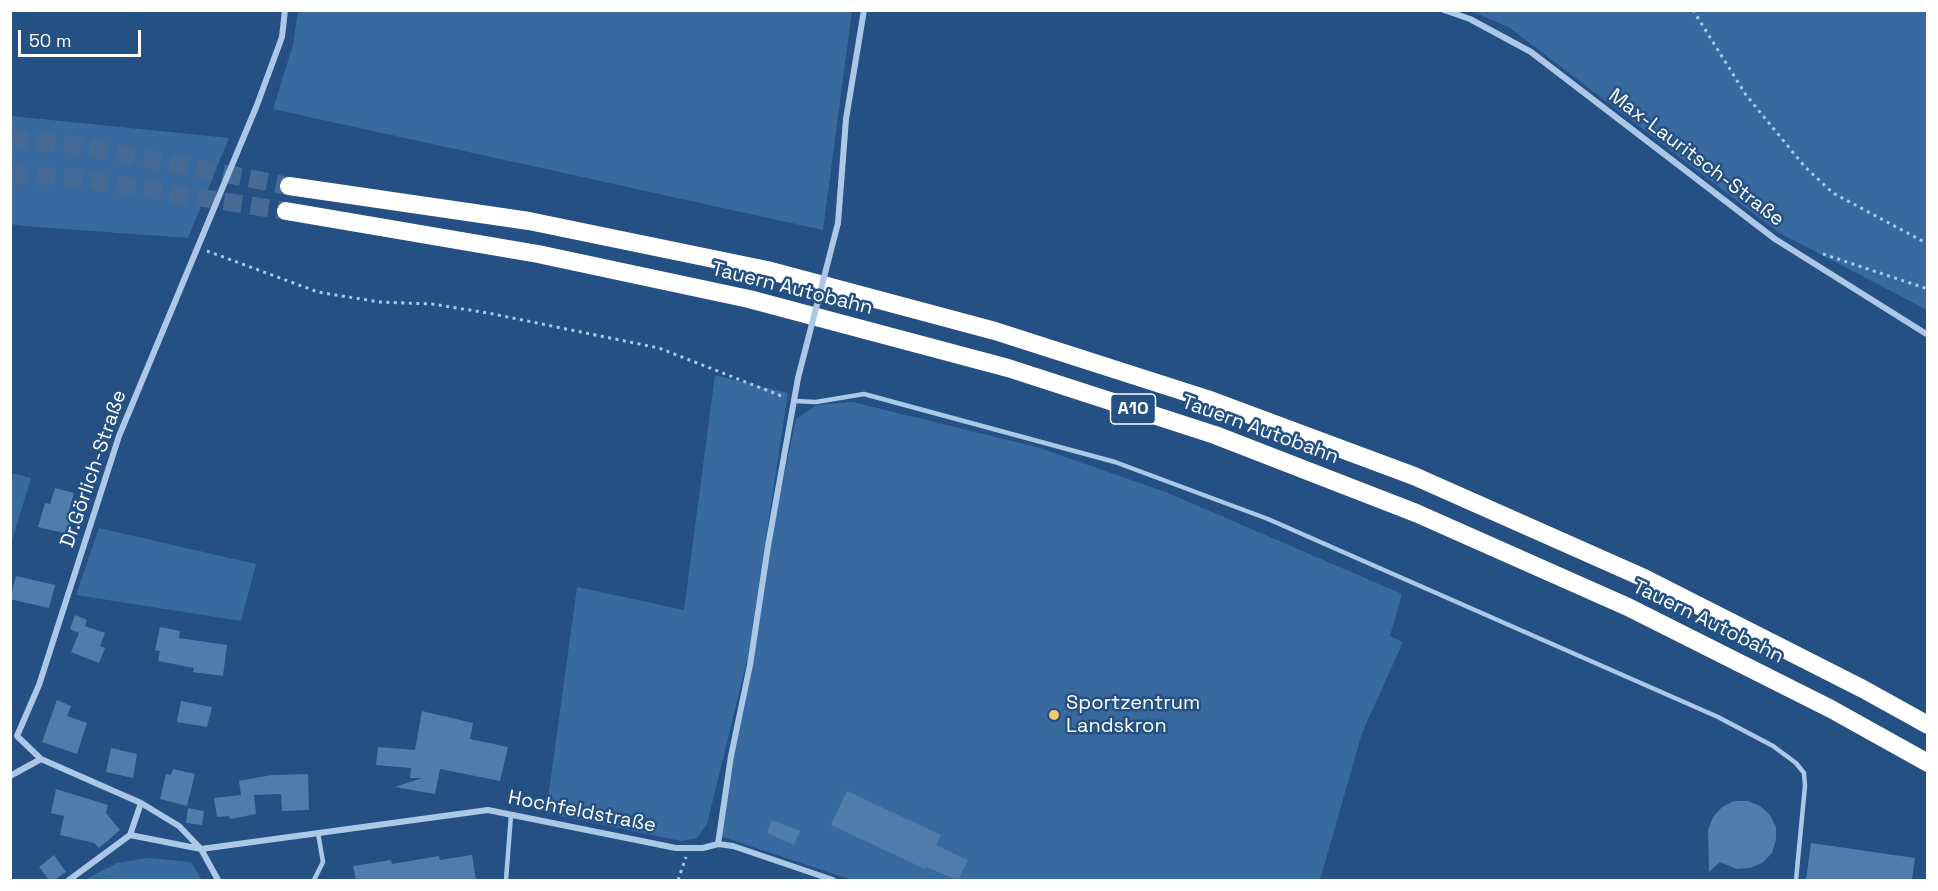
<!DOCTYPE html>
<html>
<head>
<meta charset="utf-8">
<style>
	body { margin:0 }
	#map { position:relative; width:1938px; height:891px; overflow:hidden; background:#245083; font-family:"Space Grotesk",sans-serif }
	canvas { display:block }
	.frame { position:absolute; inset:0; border:12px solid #fff; pointer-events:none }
	.scale { position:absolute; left:18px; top:30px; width:123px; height:27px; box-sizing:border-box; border:3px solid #fff; border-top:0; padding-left:8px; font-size:18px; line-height:21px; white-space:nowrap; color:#fff; -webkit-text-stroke:4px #245083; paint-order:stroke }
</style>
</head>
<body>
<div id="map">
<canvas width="1938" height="891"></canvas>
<div class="frame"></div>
<div class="scale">50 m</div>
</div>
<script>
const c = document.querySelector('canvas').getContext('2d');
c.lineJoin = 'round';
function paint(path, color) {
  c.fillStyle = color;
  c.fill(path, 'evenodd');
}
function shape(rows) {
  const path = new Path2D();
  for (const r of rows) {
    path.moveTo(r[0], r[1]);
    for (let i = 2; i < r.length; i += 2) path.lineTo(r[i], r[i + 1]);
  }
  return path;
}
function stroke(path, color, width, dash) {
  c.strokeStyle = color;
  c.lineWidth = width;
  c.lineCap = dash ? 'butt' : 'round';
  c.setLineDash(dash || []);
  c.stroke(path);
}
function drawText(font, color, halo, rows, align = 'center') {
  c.font = font + ' "Space Grotesk",sans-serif';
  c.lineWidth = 5;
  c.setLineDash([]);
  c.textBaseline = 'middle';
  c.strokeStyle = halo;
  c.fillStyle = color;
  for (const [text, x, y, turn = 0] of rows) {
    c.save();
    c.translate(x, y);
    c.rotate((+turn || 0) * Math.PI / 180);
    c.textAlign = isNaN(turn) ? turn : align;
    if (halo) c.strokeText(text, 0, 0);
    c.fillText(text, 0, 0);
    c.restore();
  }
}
paint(shape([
	[298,11,852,11,823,230,273,109,293,45],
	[1472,11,1927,11,1927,310,1778,232,1510,28],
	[11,116,229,138,188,238,24,226,11,224],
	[715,375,788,393,748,656,707,824,697,838,681,841,546,813,577,587,684,610],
	[853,402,1040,448,1168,493,1402,594,1390,636,1403,642,1362,733,1320,880,852,880,720,836,771,537,796,419,817,405],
	[11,473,31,478,12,541,10,541],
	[99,528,256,564,241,621,76,595],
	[148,858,191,862,202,880,84,880,117,863]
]), '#386aa0');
paint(shape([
	[55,488,74,493,69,510,74,511,68,534,38,527,45,503,50,504],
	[16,576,55,585,49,608,10,599],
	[75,615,87,620,85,626,105,633,100,646,105,648,99,663,71,652,79,633,70,629],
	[160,627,180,631,179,638,227,645,223,676,193,672,194,668,158,661,160,651,155,650],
	[57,700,71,706,67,716,87,723,77,754,42,742],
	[181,701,212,707,207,727,177,722],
	[422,711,473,723,470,739,508,747,500,781,440,769,435,794,395,787,422,778,410,778,411,768,376,765,378,747,415,750],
	[111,748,137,754,133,778,106,772],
	[173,769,195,774,187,806,160,799,166,774,171,775],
	[308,774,309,810,282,811,281,794,254,795,256,814,230,819,229,816,217,817,214,798,241,795,239,781,272,775],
	[56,789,108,805,106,813,120,830,99,848,94,843,60,835,64,816,51,813],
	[847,791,941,835,936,845,968,860,958,880,926,867,925,869,831,825],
	[1734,801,1748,801,1760,806,1770,815,1776,827,1776,840,1772,853,1762,863,1750,868,1737,869,1720,862,1709,872,1708,830,1713,817,1722,807],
	[188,808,204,811,202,825,186,823],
	[772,820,800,831,794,845,767,833],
	[1811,843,1915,858,1912,880,1806,880],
	[54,855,66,872,54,880,49,880,39,867],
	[472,855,476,880,356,880,353,866,391,860,392,864,439,856,440,860]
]), '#507cac');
stroke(shape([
	[10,140,69,144,289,186],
	[10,174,74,178,286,211]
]), '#456a96', 18, [18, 9]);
stroke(shape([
	[1693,10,1746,95,1805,167,1833,193,1928,244],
	[207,251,318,292,379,302,432,304,488,313,659,348,784,397],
	[1823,254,1928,289],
	[678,880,686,857]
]), '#acc8e7', 3, [3, 4.5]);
stroke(shape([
	[794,401,816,402,864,394,1115,462,1268,519,1718,717,1773,746,1796,763,1804,773,1805,786,1796,880],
	[314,880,323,862,318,833],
	[506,880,511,815]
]), '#acc8e7', 4.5);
stroke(shape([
	[1444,10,1470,19,1531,52,1775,239,1928,335],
	[838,223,846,119,864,10],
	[10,776,41,759],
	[130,835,141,803],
	[718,844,731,756,750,665,768,546,798,378],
	[69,880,130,835,201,849,488,810,676,848,703,848,718,844,733,846,833,880],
	[218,880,201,849,179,826,141,803,41,759,17,736,39,685,119,436,257,105,282,37,285,10]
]), '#acc8e7', 6);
stroke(shape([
	[289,186,529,221,767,270,995,331,1207,399,1414,476,1644,578,1863,689,1928,725],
	[286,211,538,254,749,299,1008,368,1215,435,1416,513,1628,607,1831,709,1928,763]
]), '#fff', 18);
stroke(shape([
	[798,378,838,223]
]), '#acc8e7', 6);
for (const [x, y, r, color] of [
	[1054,715,6,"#f2c96f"]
]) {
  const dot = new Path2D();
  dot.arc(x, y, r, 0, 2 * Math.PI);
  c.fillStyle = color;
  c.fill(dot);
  stroke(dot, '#245083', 2);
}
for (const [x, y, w] of [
	[1133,409,45]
]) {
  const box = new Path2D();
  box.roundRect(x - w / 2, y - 15, w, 30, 4.5);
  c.fillStyle = '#245083';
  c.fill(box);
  stroke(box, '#fff', 1.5);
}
drawText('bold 18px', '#fff', null, [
	["A10",1133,409]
]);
drawText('20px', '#fff', '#245083', [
	["Max-Lauritsch-Straße",1696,158,37],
	["Tauern Autobahn",792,289,14],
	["Tauern Autobahn",1260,430,20],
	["Dr.Görlich-Straße",94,469,-71],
	["Tauern Autobahn",1708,622,26],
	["Hochfeldstraße",582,812,11]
]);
drawText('20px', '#fff', '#245083', [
	["Sportzentrum",1066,704],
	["Landskron",1066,727]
], 'left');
</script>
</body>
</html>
